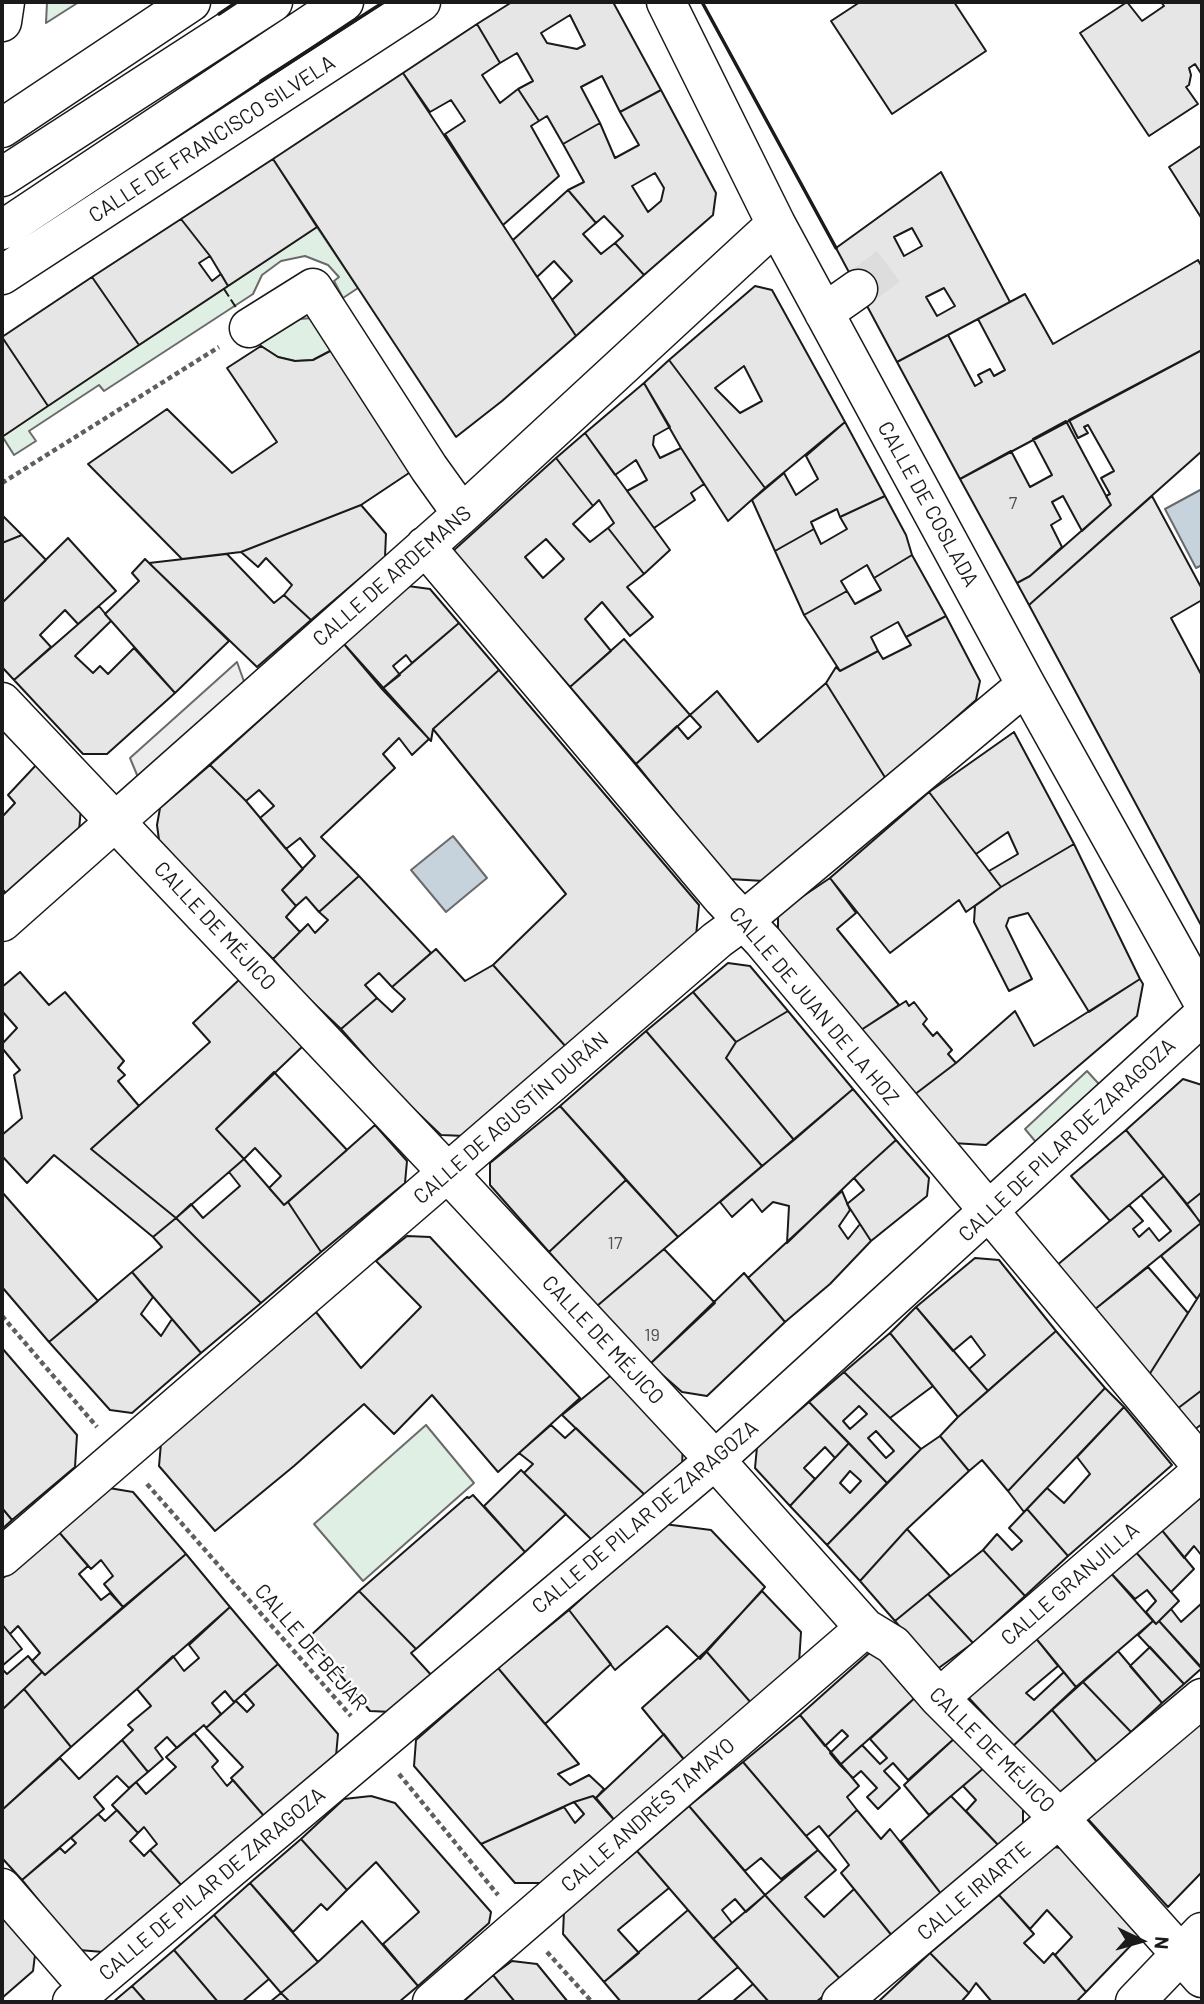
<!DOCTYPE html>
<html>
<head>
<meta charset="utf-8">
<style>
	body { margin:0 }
	#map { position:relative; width:1204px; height:2004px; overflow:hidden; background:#fff; font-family:Barlow,sans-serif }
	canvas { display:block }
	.frame { position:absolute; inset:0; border:4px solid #1a1a1a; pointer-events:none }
	.north { position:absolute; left:1106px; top:1906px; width:70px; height:70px; -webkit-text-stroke:5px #fff; paint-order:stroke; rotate:95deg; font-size:19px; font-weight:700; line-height:28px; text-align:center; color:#1a1a1a }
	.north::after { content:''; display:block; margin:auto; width:24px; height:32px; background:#1a1a1a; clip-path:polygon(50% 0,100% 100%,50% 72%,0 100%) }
</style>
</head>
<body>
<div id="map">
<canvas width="1204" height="2004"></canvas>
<div class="frame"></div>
<div class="north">N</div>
</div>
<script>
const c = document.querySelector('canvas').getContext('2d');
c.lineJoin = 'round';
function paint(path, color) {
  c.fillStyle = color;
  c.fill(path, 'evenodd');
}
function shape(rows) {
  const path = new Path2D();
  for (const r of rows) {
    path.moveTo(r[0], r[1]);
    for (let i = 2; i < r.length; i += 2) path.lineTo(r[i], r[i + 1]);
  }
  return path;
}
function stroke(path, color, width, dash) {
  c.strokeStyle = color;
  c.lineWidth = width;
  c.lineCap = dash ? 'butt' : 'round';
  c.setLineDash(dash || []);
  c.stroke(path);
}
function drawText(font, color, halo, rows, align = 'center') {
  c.font = font + ' Barlow,sans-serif';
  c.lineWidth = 5;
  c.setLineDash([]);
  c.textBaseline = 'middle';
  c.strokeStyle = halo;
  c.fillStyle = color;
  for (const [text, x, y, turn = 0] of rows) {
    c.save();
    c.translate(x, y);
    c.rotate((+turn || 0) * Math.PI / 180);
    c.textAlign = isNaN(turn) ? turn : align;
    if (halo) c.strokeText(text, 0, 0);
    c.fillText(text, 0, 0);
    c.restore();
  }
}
const green = shape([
	[47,2,79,2,46,23,47,2],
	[317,227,358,288,343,298,334,281,339,277,328,265,305,256,281,261,262,275,253,294,104,391,99,385,29,431,36,441,14,455,2,436,317,227],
	[312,318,334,349,313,360,295,361,278,357,261,346,253,335,300,319,312,318],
	[1087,1071,1109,1095,1045,1153,1025,1129,1087,1071],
	[426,1425,474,1483,363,1581,314,1524,426,1425]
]);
paint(green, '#e0efe3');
stroke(green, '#6a6a6a', 2);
const parking = shape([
	[237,662,246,687,140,782,130,758,237,662]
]);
paint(parking, '#ededed');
stroke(parking, '#6a6a6a', 2);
const water = shape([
	[1202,489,1202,565,1196,568,1165,509,1202,489],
	[453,836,487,878,446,912,411,870,453,836]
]);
paint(water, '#c6d2dc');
stroke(water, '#6a6a6a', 2);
const building = shape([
	[512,2,613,2,661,90,620,112,602,76,581,87,600,123,563,144,547,116,539,121,518,89,533,81,517,53,500,63,477,24,512,2],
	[570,15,585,45,577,49,547,43,541,33,570,15],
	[860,2,954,2,986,51,892,114,831,21,860,2],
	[1127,2,1142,21,1164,6,1161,2,1202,2,1202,75,1195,64,1189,68,1191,75,1189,85,1186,87,1198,104,1149,136,1080,33,1127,2],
	[477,24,500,63,482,75,500,103,518,89,539,121,531,126,559,176,503,225,445,134,465,121,451,100,430,112,403,73,477,24],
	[403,73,576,336,502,401,456,437,273,159,403,73],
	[661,90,716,193,713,215,644,275,615,243,623,236,604,216,596,223,568,190,584,182,563,144,600,123,615,158,639,145,620,112,661,90],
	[655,173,664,188,661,201,648,212,632,186,655,173],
	[1202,145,1202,219,1169,167,1202,145],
	[273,159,317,227,228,286,210,256,181,219,273,159],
	[941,172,1010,302,897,362,836,248,941,172],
	[912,228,922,246,904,256,894,237,912,228],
	[944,288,955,306,937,316,926,297,944,288],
	[568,190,596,223,583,234,601,254,615,243,644,275,576,336,552,300,572,281,554,261,537,277,513,240,568,190],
	[181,219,210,256,199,263,212,281,221,274,228,286,139,345,92,277,181,219],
	[1198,260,1202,267,1202,350,960,479,897,362,948,335,975,386,982,382,978,375,990,369,994,376,1005,370,978,319,1025,294,1053,344,1198,260],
	[92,277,139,345,48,406,2,337,92,277],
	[755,286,772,290,845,422,765,488,669,360,755,286],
	[744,366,762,401,740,413,715,388,744,366],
	[2,337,48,406,2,437,2,337],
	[261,346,278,357,295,361,313,360,334,349,415,469,361,505,241,552,182,559,88,464,167,409,232,473,277,442,227,368,261,346],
	[1202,350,1202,451,1029,605,1017,583,1030,576,1111,505,1106,496,1110,494,1101,478,1114,471,1088,425,1084,427,1088,433,1078,438,1069,420,1202,350],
	[669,360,765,488,728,521,681,448,644,383,669,360],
	[644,383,670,427,654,436,653,445,660,458,681,448,704,484,691,493,695,500,654,528,627,491,647,480,636,460,615,475,585,433,644,383],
	[1066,421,1111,505,1082,531,1063,496,1052,502,1061,519,1051,525,1062,547,1030,576,1017,583,960,479,1011,451,1030,487,1052,475,1033,439,1066,421],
	[845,422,885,496,840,517,837,509,811,522,814,529,775,551,752,500,784,473,796,495,818,479,806,456,845,422],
	[585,433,670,550,644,574,608,528,614,523,599,500,593,506,556,458,585,433],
	[556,458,593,506,573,524,590,542,608,528,644,574,627,587,653,617,630,636,602,602,585,619,611,651,570,687,453,551,556,458],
	[546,539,564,559,543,578,525,557,546,539],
	[885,496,906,535,912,555,874,578,867,565,841,581,847,591,804,615,775,551,814,529,821,544,847,529,840,517,885,496],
	[1152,496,1202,589,1202,600,1171,618,1202,676,1202,927,1029,605,1152,496],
	[361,505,386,534,385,557,311,620,284,595,292,585,266,558,258,567,241,552,361,505],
	[2,515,22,535,2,543,2,515],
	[22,535,46,560,2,603,2,543,22,535],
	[68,538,116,591,78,624,65,610,40,635,51,647,14,680,2,667,2,603,68,538],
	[227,554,274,603,284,595,311,620,257,667,149,563,227,554],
	[912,555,946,616,906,637,898,622,871,637,878,651,840,671,804,615,847,591,855,604,881,590,874,578,912,555],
	[145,559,229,641,175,693,105,614,139,581,132,573,145,559],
	[408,586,430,589,459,623,412,663,406,655,393,666,400,675,382,689,344,644,408,586],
	[99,606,111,621,75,656,93,673,100,666,108,674,134,648,175,693,107,754,83,754,14,680,99,606],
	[946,616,980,681,976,700,886,779,826,683,836,667,840,671,878,651,883,659,911,645,906,637,946,616],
	[459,623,499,670,433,729,431,741,382,689,459,623],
	[624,639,690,715,636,764,570,687,624,639],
	[344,644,429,739,412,755,399,738,383,754,395,768,321,837,359,876,319,912,306,897,296,906,282,890,315,856,300,838,286,849,260,818,274,806,259,790,246,801,210,765,344,644],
	[499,670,699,905,696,936,567,1048,493,965,566,894,433,729,499,670],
	[826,683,886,779,764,881,729,879,636,764,677,726,688,739,701,727,690,715,717,691,758,742,826,683],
	[1014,732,1074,844,1001,887,989,871,1018,854,1008,832,976,854,929,792,1014,732],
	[38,763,81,807,79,831,8,895,2,889,2,817,15,803,8,795,38,763],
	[210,765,246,801,303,869,282,890,296,906,286,917,300,932,273,959,213,899,159,840,157,825,160,808,210,765],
	[929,792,1001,887,966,912,959,900,890,953,830,878,929,792],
	[1074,844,1140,979,1089,1012,1028,913,1009,918,1006,926,1032,979,1009,991,974,922,975,906,1001,887,1074,844],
	[359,876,431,953,392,987,379,973,365,985,377,998,341,1029,304,994,273,959,308,924,315,933,328,920,319,912,359,876],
	[830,878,856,913,837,929,899,1005,858,1032,778,933,778,913,830,878],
	[436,949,465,981,493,965,567,1048,465,1136,441,1135,397,1093,341,1029,377,998,392,1012,405,999,392,987,436,949],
	[728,963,750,966,788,1011,736,1042,693,992,728,963],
	[20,972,49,1005,65,992,124,1061,118,1068,125,1075,118,1081,139,1106,91,1149,176,1218,153,1237,54,1155,27,1183,2,1156,2,1135,22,1118,14,1075,20,1070,2,1048,2,1044,17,1028,2,1011,2,987,20,972],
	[241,978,303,1046,216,1129,244,1159,176,1218,91,1149,210,1042,193,1023,241,978],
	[1140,979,1143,984,1137,1016,986,1145,952,1143,914,1095,956,1063,1015,1011,1034,1046,1140,979],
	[693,992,736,1042,726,1058,794,1140,762,1166,646,1031,693,992],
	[906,1001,909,1006,914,1002,927,1019,923,1024,933,1036,937,1032,952,1050,948,1054,956,1063,914,1095,858,1032,906,1001],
	[788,1011,853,1089,794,1140,726,1058,736,1042,788,1011],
	[646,1031,762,1166,678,1237,560,1106,646,1031],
	[274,1072,347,1150,284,1205,269,1188,281,1176,255,1148,244,1159,216,1129,274,1072],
	[1183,1079,1202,1085,1202,1192,1187,1204,1126,1130,1183,1079],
	[853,1089,896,1140,854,1178,787,1243,789,1206,773,1202,762,1212,752,1199,732,1217,720,1202,853,1089],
	[560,1106,626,1180,549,1252,490,1185,490,1163,560,1106],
	[375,1125,407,1161,405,1183,321,1252,288,1202,375,1125],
	[1126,1130,1164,1176,1110,1221,1071,1176,1126,1130],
	[896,1140,929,1178,927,1196,871,1241,847,1204,864,1190,854,1178,896,1140],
	[244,1159,284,1205,288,1202,321,1252,261,1303,176,1218,191,1204,203,1218,240,1186,229,1172,244,1159],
	[1164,1176,1201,1223,1094,1310,1056,1266,1129,1205,1143,1221,1133,1229,1139,1237,1149,1228,1159,1241,1171,1231,1141,1195,1164,1176],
	[626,1180,678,1237,597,1306,549,1252,626,1180],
	[842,1191,850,1210,839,1226,848,1239,860,1224,871,1241,830,1284,785,1322,748,1278,842,1191],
	[2,1192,98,1301,49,1342,2,1287,2,1192],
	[1202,1192,1202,1225,1187,1204,1202,1192],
	[176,1218,261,1303,201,1353,132,1272,162,1247,153,1237,176,1218],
	[1201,1223,1202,1291,1197,1299,1161,1256,1201,1223],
	[407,1236,430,1237,580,1398,498,1472,432,1395,394,1434,364,1404,294,1466,215,1531,159,1466,161,1443,316,1312,361,1368,421,1307,376,1261,407,1236],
	[664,1249,715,1303,650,1364,597,1306,664,1249],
	[975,1258,999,1260,1056,1331,988,1391,969,1369,985,1355,971,1336,953,1351,916,1307,975,1258],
	[1148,1267,1188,1313,1149,1375,1094,1310,1148,1267],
	[132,1272,153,1297,141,1314,161,1336,172,1319,201,1353,132,1413,110,1410,49,1342,132,1272],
	[744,1273,785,1322,707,1396,682,1392,650,1364,744,1273],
	[1202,1291,1202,1390,1177,1409,1149,1375,1202,1291],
	[916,1307,988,1391,958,1417,890,1333,916,1307],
	[1056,1331,1105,1388,1008,1491,982,1460,969,1471,940,1436,958,1417,1056,1331],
	[890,1333,933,1386,890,1418,844,1372,890,1333],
	[2,1348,77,1435,75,1467,12,1520,2,1508,2,1348],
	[615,1372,683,1444,682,1466,647,1497,562,1415,615,1372],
	[844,1372,921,1449,887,1483,809,1402,844,1372],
	[859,1406,867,1414,850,1429,843,1421,859,1406],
	[876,1431,894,1451,886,1458,868,1438,876,1431],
	[1105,1388,1124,1407,1024,1512,1008,1491,1105,1388],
	[1202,1390,1202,1424,1194,1430,1177,1409,1202,1390],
	[809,1402,849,1443,835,1458,825,1447,804,1468,815,1479,790,1506,755,1468,757,1447,809,1402],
	[1124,1407,1172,1465,1068,1556,1027,1509,1047,1488,1064,1503,1090,1474,1077,1457,1124,1407],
	[551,1425,565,1438,576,1428,647,1497,594,1542,524,1473,533,1464,519,1453,551,1425],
	[940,1436,969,1471,907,1529,860,1581,827,1545,921,1449,940,1436],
	[849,1443,887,1483,827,1545,790,1506,849,1443],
	[850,1471,861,1481,850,1493,840,1483,850,1471],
	[521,1470,566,1514,525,1552,484,1506,521,1470],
	[109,1488,133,1492,186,1554,123,1607,104,1584,113,1576,101,1560,91,1569,58,1531,109,1488],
	[473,1495,525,1552,416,1649,359,1591,467,1497,469,1498,473,1495],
	[1198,1497,1202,1501,1202,1556,1194,1546,1184,1558,1160,1528,1198,1497],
	[2,1508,12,1520,2,1529,2,1508],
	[1027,1509,1068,1556,1025,1596,983,1550,997,1534,1012,1550,1022,1541,1009,1528,1027,1509],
	[664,1524,711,1530,765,1587,700,1659,667,1626,615,1670,569,1610,664,1524],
	[1160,1528,1194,1569,1171,1592,1134,1550,1160,1528],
	[907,1529,950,1576,895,1621,860,1581,907,1529],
	[58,1531,88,1566,79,1574,101,1600,110,1593,123,1607,45,1675,32,1661,40,1653,18,1626,10,1634,2,1624,2,1579,58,1531],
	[983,1550,1025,1596,973,1643,928,1594,983,1550],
	[1134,1550,1179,1601,1156,1624,1146,1612,1156,1601,1147,1590,1135,1599,1109,1571,1134,1550],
	[186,1554,230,1607,71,1747,24,1689,42,1672,45,1675,186,1554],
	[1109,1571,1153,1621,1076,1687,1034,1636,1109,1571],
	[359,1591,416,1649,411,1653,434,1678,392,1712,370,1711,309,1637,359,1591],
	[762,1591,801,1632,799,1663,752,1704,706,1651,762,1591],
	[928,1594,973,1643,936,1670,895,1621,928,1594],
	[1202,1603,1202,1669,1159,1621,1171,1609,1181,1622,1202,1603],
	[230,1607,278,1664,234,1702,225,1691,212,1703,221,1714,206,1728,204,1725,177,1748,167,1737,155,1748,163,1759,148,1772,122,1740,133,1730,128,1725,151,1706,137,1689,173,1656,184,1671,199,1658,189,1645,230,1607],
	[569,1610,611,1664,545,1724,498,1668,569,1610],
	[1153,1621,1156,1624,1159,1621,1202,1668,1184,1684,1138,1635,1153,1621],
	[2,1624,22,1649,2,1666,2,1624],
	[1034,1636,1058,1666,1026,1693,1034,1700,1064,1672,1076,1687,1013,1746,968,1697,1034,1636],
	[1150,1647,1184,1684,1162,1703,1130,1666,1150,1647],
	[875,1648,918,1695,840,1765,830,1753,848,1736,842,1730,825,1746,800,1715,875,1648],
	[706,1651,752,1704,686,1762,642,1708,706,1651],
	[1118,1651,1162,1703,1131,1732,1083,1682,1118,1651],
	[28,1656,42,1672,4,1708,2,1706,2,1669,7,1674,28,1656],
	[278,1664,338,1734,336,1756,264,1816,231,1778,243,1767,206,1728,236,1701,247,1712,254,1705,244,1693,278,1664],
	[498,1668,579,1764,558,1774,570,1785,589,1775,604,1789,596,1798,593,1796,574,1802,481,1844,414,1766,416,1740,498,1668],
	[1083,1682,1131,1732,1097,1762,1052,1710,1083,1682],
	[24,1689,71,1747,2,1810,2,1710,24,1689],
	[918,1695,956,1737,908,1780,893,1763,884,1771,900,1788,878,1809,867,1797,877,1788,861,1771,853,1778,840,1765,862,1745,880,1764,887,1758,870,1739,918,1695],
	[1052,1710,1097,1762,1061,1796,1013,1746,1052,1710],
	[800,1715,859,1786,847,1797,857,1810,828,1837,819,1826,806,1836,743,1762,800,1715],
	[1202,1719,1202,1872,1168,1907,1087,1818,1202,1719],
	[194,1733,218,1761,212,1767,227,1786,233,1780,264,1816,182,1886,150,1850,157,1844,144,1827,138,1833,112,1805,136,1782,146,1794,176,1767,166,1757,194,1733],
	[664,1734,686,1762,616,1822,596,1798,664,1734],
	[956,1737,985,1767,929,1815,904,1785,956,1737],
	[122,1740,148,1772,129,1788,117,1776,94,1797,104,1809,22,1880,2,1858,2,1810,60,1758,79,1779,122,1740],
	[743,1762,818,1850,781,1879,761,1858,745,1871,689,1806,743,1762],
	[985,1767,1023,1805,1023,1829,1000,1847,966,1811,976,1800,963,1786,985,1767],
	[371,1796,395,1803,491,1912,489,1923,418,1986,383,1944,419,1912,376,1862,347,1890,301,1839,344,1799,371,1796],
	[593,1796,616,1822,543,1883,515,1883,481,1844,564,1807,575,1823,584,1814,574,1802,593,1796],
	[951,1796,1000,1847,942,1895,901,1841,951,1796],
	[689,1806,765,1895,746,1912,735,1899,722,1910,732,1923,713,1939,637,1851,689,1806],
	[117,1810,138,1833,130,1841,144,1856,150,1850,182,1886,103,1952,79,1950,22,1880,60,1848,65,1853,76,1843,71,1838,98,1814,105,1821,117,1810],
	[857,1810,881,1839,890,1829,942,1895,893,1937,841,1873,849,1865,828,1837,857,1810],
	[301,1839,347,1890,327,1910,321,1904,293,1932,250,1883,301,1839],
	[1053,1847,1061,1848,1139,1932,1138,1938,1086,1992,1055,1955,1072,1937,1047,1910,1030,1929,999,1895,1053,1847],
	[818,1850,836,1870,805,1897,824,1917,854,1889,893,1937,842,1981,765,1895,818,1850],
	[637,1851,669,1888,618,1930,639,1953,604,1982,563,1934,564,1911,637,1851],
	[250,1883,318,1962,281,1993,214,1915,250,1883],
	[765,1895,842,1981,816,2002,769,2002,713,1939,765,1895],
	[999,1895,1034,1934,1024,1943,1044,1963,1053,1953,1086,1992,1076,2002,992,2002,976,1983,969,1993,930,1953,999,1895],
	[688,1910,738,1967,696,2002,621,2002,604,1982,688,1910],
	[214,1915,269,1979,242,2002,218,2002,174,1950,214,1915],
	[2,1916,35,1955,33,1971,2,1998,2,1916],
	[362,1921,418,1986,399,2002,290,2002,281,1993,318,1962,362,1921],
	[174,1950,218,2002,146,2002,132,1986,174,1950],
	[930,1953,969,1993,961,2002,878,2002,930,1953],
	[512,1961,537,1964,568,2002,515,2002,493,1975,512,1961],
	[493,1975,515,2002,463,2002,464,2001,493,1975],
	[753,1984,769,2002,732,2002,753,1984],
	[132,1986,146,2002,113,2002,132,1986],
	[281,1993,290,2002,270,2002,281,1993]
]);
paint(building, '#e6e6e6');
stroke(building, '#1a1a1a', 2);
stroke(shape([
	[858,289,890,265]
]), '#ddd', 38, [38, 19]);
const minor = shape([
	[666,2,776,224,1026,685,1202,1000],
	[2,22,5,2],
	[824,313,858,289],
	[249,328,313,288,429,468,462,514],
	[425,546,722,898,763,941,1202,1466],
	[2,702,448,1173,715,1460,865,1628,893,1645,939,1698,1059,1818,1202,1978],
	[2,922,462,514,776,224],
	[2,1557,717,940,743,921,1026,685],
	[939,1698,1202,1471],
	[2,1888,89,1988],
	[72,2002,715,1460,1202,1016],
	[432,2002,865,1628],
	[841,2002,1202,1698],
	[1135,2002,1202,1932]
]);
const major = shape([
	[2,128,191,2],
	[2,177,273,2],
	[2,230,344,2],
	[2,275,421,2]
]);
stroke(minor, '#1a1a1a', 41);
stroke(major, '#1a1a1a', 41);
stroke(shape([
	[2,483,219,347],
	[2,1316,97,1427],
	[147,1484,351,1716],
	[399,1774,498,1895],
	[547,1952,592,2002]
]), '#5f5f5f', 4.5, [5, 3.5]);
stroke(minor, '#fff', 38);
stroke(major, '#fff', 38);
stroke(shape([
	[224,289,237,309]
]), '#1a1a1a', 2, [9, 3.5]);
stroke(shape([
	[702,2,836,248],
	[219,14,237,2],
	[261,81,384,2]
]), '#1a1a1a', 3.5);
drawText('18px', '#4d4d4d', null, [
	["7",1013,503],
	["17",615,1243],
	["19",652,1335]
]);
drawText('21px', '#1a1a1a', '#fff', [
	["CALLE DE FRANCISCO SILVELA",212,139,-33],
	["CALLE DE COSLADA",928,504,61],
	["CALLE DE ARDEMANS",392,576,-41],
	["CALLE DE MÉJICO",215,926,47],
	["CALLE DE JUAN DE LA HOZ",814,1006,50],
	["CALLE DE AGUSTÍN DURÁN",511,1118,-41],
	["CALLE DE PILAR DE ZARAGOZA",1067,1140,-43],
	["CALLE DE MÉJICO",603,1340,47],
	["CALLE DE PILAR DE ZARAGOZA",645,1517,-40],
	["CALLE GRANJILLA",1070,1584,-41],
	["CALLE DE BÉJAR",311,1647,49],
	["CALLE DE MÉJICO",992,1750,45],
	["CALLE ANDRÉS TAMAYO",648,1815,-41],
	["CALLE DE PILAR DE ZARAGOZA",212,1884,-40],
	["CALLE IRIARTE",974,1891,-40]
]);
</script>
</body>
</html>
